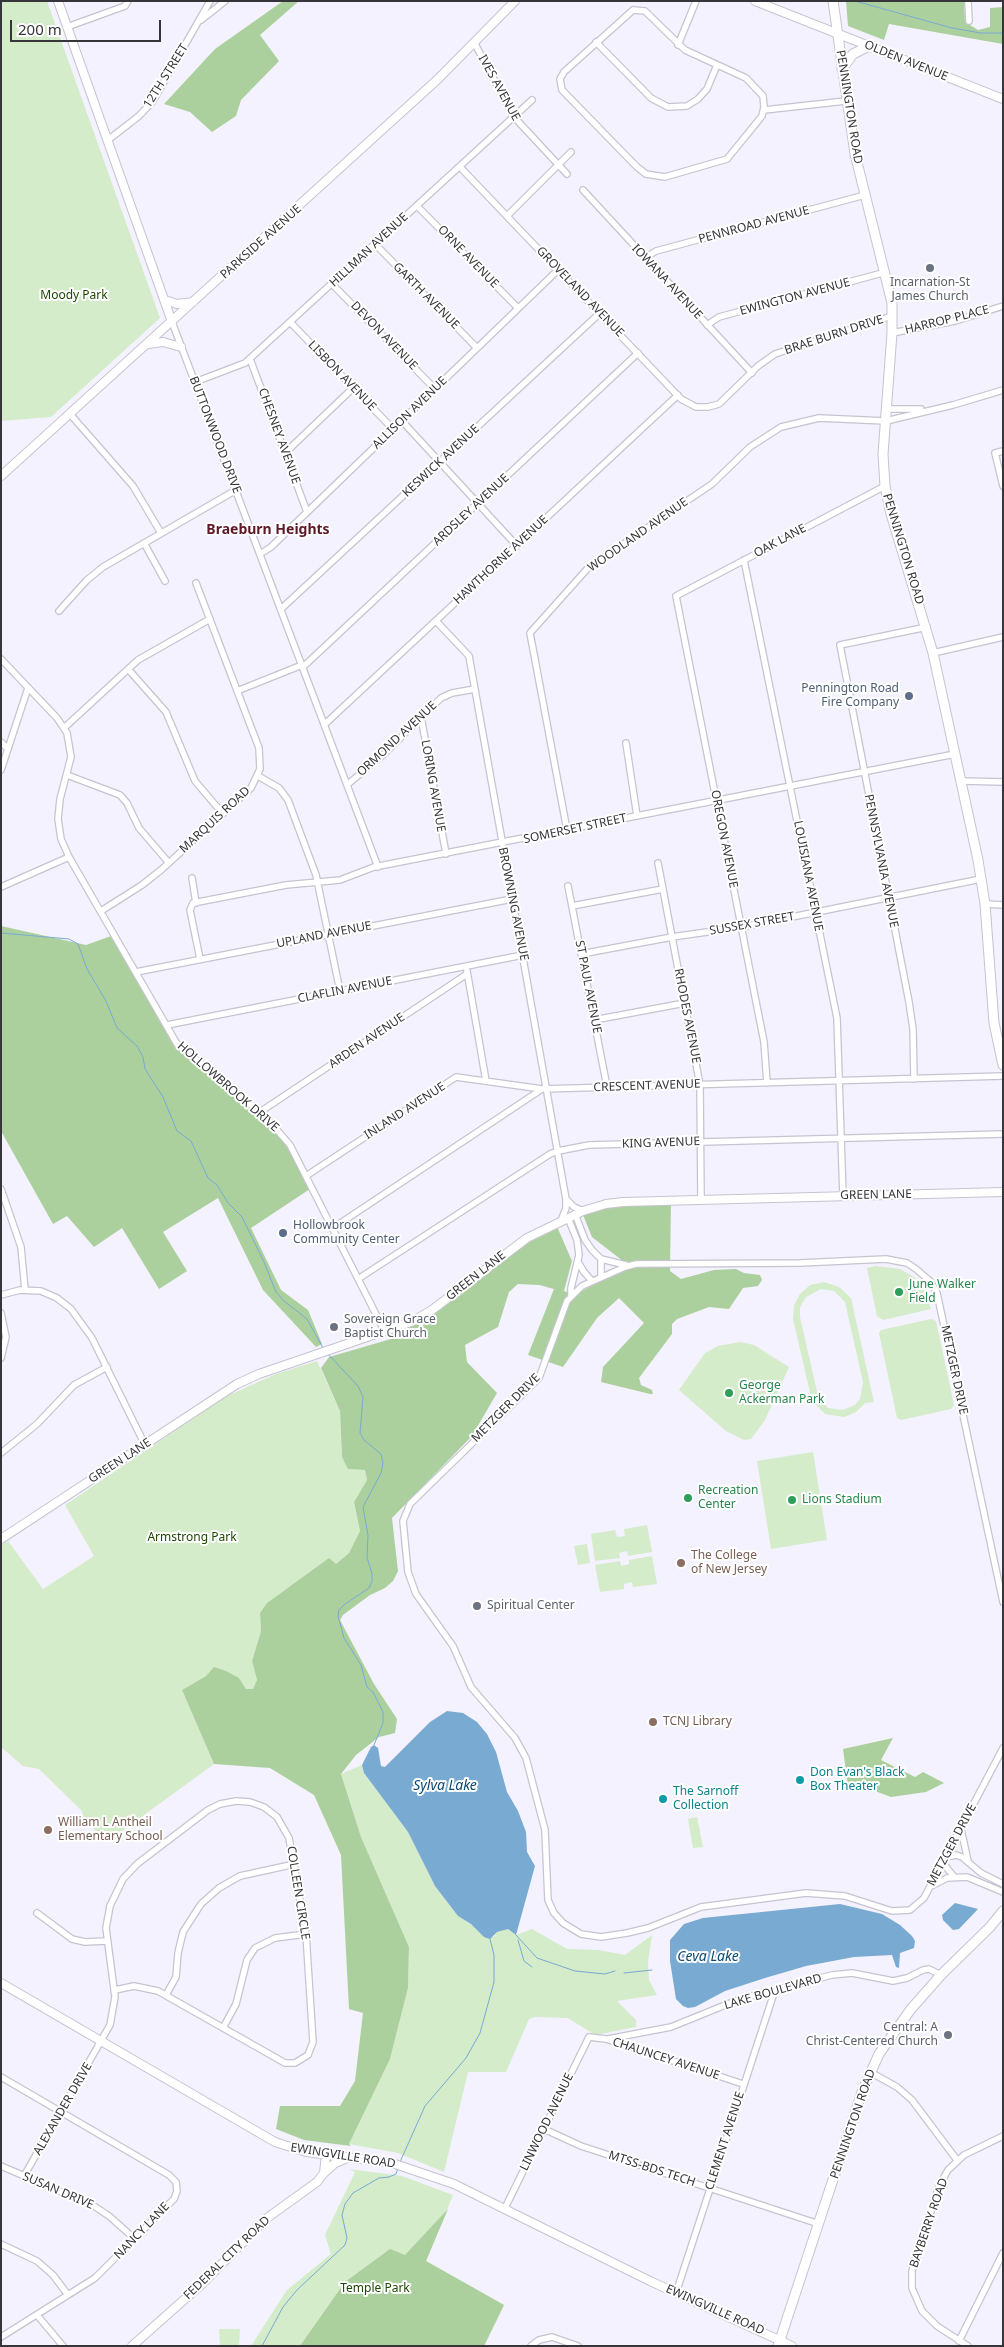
<!DOCTYPE html>
<html>
<head>
<meta charset="utf-8">
<style>
	body { margin:0 }
	#map { position:relative; width:1004px; height:2347px; overflow:hidden; background:#f3f2fe; font-family:"Noto Sans",sans-serif }
	canvas { display:block }
	.frame { position:absolute; inset:0; border:2px solid #35353a; pointer-events:none }
	.scale { position:absolute; left:10px; top:20px; width:151px; height:22px; box-sizing:border-box; border:2px solid #35353a; border-top:0; padding-left:6px; font-size:15px; line-height:18px; white-space:nowrap; color:#35353a; -webkit-text-stroke:4px #fff; paint-order:stroke }
</style>
</head>
<body>
<div id="map">
<canvas width="1004" height="2347"></canvas>
<div class="frame"></div>
<div class="scale">200 m</div>
</div>
<script>
const c = document.querySelector('canvas').getContext('2d');
c.lineJoin = 'round';
function paint(path, color) {
  c.fillStyle = color;
  c.fill(path, 'evenodd');
}
function shape(rows) {
  const path = new Path2D();
  for (const r of rows) {
    path.moveTo(r[0], r[1]);
    for (let i = 2; i < r.length; i += 2) path.lineTo(r[i], r[i + 1]);
  }
  return path;
}
function stroke(path, color, width, dash) {
  c.strokeStyle = color;
  c.lineWidth = width;
  c.lineCap = dash ? 'butt' : 'round';
  c.setLineDash(dash || []);
  c.stroke(path);
}
function drawText(font, color, halo, rows, align = 'center') {
  c.font = font + ' "Noto Sans",sans-serif';
  c.lineWidth = 4;
  c.setLineDash([]);
  c.textBaseline = 'middle';
  c.strokeStyle = halo;
  c.fillStyle = color;
  for (const [text, x, y, turn = 0] of rows) {
    c.save();
    c.translate(x, y);
    c.rotate((+turn || 0) * Math.PI / 180);
    c.textAlign = isNaN(turn) ? turn : align;
    if (halo) c.strokeText(text, 0, 0);
    c.fillText(text, 0, 0);
    c.restore();
  }
}
paint(shape([
	[1,1,47,1,160,318,51,417,1,421],
	[876,1266,900,1269,914,1277,924,1289,931,1309,883,1320,877,1316,867,1268],
	[824,1282,839,1287,851,1298,874,1402,865,1403,856,1412,844,1417,825,1414,812,1401,793,1319,794,1305,800,1294,810,1285],
	[821,1289,834,1291,845,1302,863,1382,860,1399,855,1405,843,1410,828,1408,818,1396,800,1317,800,1307,806,1297],
	[931,1319,936,1321,954,1405,951,1409,901,1420,897,1418,879,1333,881,1330],
	[740,1342,754,1345,789,1367,765,1420,751,1439,744,1440,726,1431,679,1390,705,1353,718,1346],
	[317,1361,340,1411,342,1457,349,1469,365,1470,367,1480,354,1502,360,1531,349,1553,336,1564,329,1559,267,1603,260,1613,261,1631,252,1661,257,1680,253,1689,246,1689,239,1678,206,1676,182,1690,214,1764,107,1842,84,1819,82,1811,39,1769,23,1766,1,1747,1,1545,8,1541,43,1589,94,1556,65,1505,227,1396,276,1374],
	[813,1452,827,1540,771,1549,757,1461],
	[647,1525,652,1552,628,1556,627,1551,619,1553,620,1558,595,1561,591,1534,615,1530,617,1537,625,1536,624,1529],
	[587,1544,590,1563,578,1565,574,1546],
	[652,1556,657,1584,633,1587,632,1582,624,1584,624,1589,600,1592,595,1565,620,1561,621,1566,629,1564,629,1560],
	[362,1765,364,1773,408,1832,435,1886,458,1916,471,1924,484,1937,494,1937,497,1932,508,1929,516,1935,532,1929,567,1949,599,1950,625,1955,652,1935,648,1962,649,1980,657,1995,617,2001,636,2020,636,2027,595,2035,568,2018,535,2017,529,2019,506,2072,468,2072,444,2172,398,2153,349,2144,390,2059,408,1988,409,1947,361,1837,341,1774],
	[697,1817,703,1847,693,1848,688,1819],
	[349,2169,402,2176,453,2195,426,2261,504,2305,484,2346,251,2346,287,2290,331,2254,325,2235,355,2172],
	[219,2329,240,2329,239,2346,220,2346]
]), '#d4ecca');
paint(shape([
	[283,1,299,1,260,35,279,61,241,100,236,116,212,132,190,112,164,104,215,49],
	[846,1,964,1,965,22,978,30,990,27,990,8,1003,7,1003,44,889,24,884,40,848,26],
	[1,926,86,945,114,935,178,1045,270,1119,300,1160,313,1187,251,1228,281,1290,308,1310,322,1344,316,1347,263,1290,218,1198,163,1232,187,1271,159,1289,122,1228,94,1247,67,1216,53,1224,1,1131],
	[671,1200,670,1271,681,1279,714,1270,736,1269,744,1273,760,1275,762,1280,758,1286,743,1288,729,1309,709,1307,677,1319,672,1324,672,1334,639,1378,641,1385,652,1390,653,1394,650,1394,601,1382,603,1367,644,1323,619,1298,597,1318,563,1367,528,1355,554,1289,539,1285,518,1284,509,1292,498,1327,465,1345,467,1362,497,1393,472,1436,392,1518,398,1571,393,1581,385,1588,370,1595,343,1615,340,1620,374,1684,397,1719,395,1733,379,1737,356,1755,341,1774,361,1837,409,1947,408,1988,390,2059,349,2144,351,2146,304,2140,276,2129,280,2106,340,2106,355,2081,363,2013,349,2009,341,1855,314,1795,270,1768,214,1764,182,1690,206,1676,214,1667,226,1671,239,1678,246,1689,253,1689,257,1680,252,1661,261,1631,260,1613,267,1603,329,1558,336,1564,349,1553,360,1531,354,1502,367,1480,365,1470,348,1469,342,1457,340,1411,321,1368,329,1357,391,1339,386,1329,420,1315,555,1222,572,1261,564,1291,575,1295,628,1265,592,1237,581,1210],
	[893,1738,881,1760,915,1777,923,1772,944,1783,926,1792,891,1797,875,1791,871,1783,848,1787,843,1749],
	[448,2209,426,2261,504,2305,484,2346,300,2346,345,2282,390,2249,405,2255]
]), '#acd09d');
paint(shape([
	[447,1711,463,1713,477,1722,487,1734,496,1752,507,1792,518,1811,526,1832,527,1852,535,1866,516,1935,508,1929,497,1932,490,1939,484,1937,471,1924,458,1916,435,1886,408,1832,364,1773,362,1765,371,1747,374,1745,378,1748,381,1766,385,1767,430,1722],
	[955,1903,978,1909,959,1929,953,1930,943,1920,942,1915],
	[840,1904,882,1914,900,1925,912,1936,915,1941,914,1948,900,1953,899,1968,896,1967,892,1955,854,1957,806,1966,765,1978,725,1991,695,2007,688,2008,683,2006,676,1999,670,1961,670,1940,684,1924,703,1918]
]), '#79aad2');
stroke(shape([
	[855,1,952,28,981,33,1003,33],
	[1,933,69,939,78,944,87,969,106,1001,117,1028,137,1046,143,1057,145,1069,163,1097,177,1131,191,1141,208,1178,217,1185,228,1203,242,1217,264,1262,276,1292,284,1301,307,1319,323,1348],
	[327,1353,358,1386,363,1397,360,1433,364,1440,381,1454,383,1463,381,1473,363,1507,368,1535,367,1558,372,1573,372,1581,369,1588,345,1604,339,1610,338,1616,344,1638,361,1665,367,1687,373,1692,383,1712,383,1723,374,1745],
	[516,1935,537,1958,575,1971,605,1974,615,1971],
	[518,1940,524,1961,532,1967],
	[624,1973,652,1970],
	[400,2162,425,2106,466,2058,480,2033,494,1982,494,1955,490,1939],
	[262,2346,283,2307,297,2290,345,2245,347,2238,342,2215,345,2204,353,2193,379,2178,389,2177,396,2174,398,2168]
]), '#79aad2', 1);
const street = shape([
	[968,1,969,21],
	[633,10,645,11,685,50,746,78,763,96,764,107,762,116,727,159,665,177,646,174,637,167,562,90,560,79,564,72,633,10],
	[201,20,225,1],
	[67,27,125,6,128,1],
	[596,42,651,98,668,107,687,106,698,99,707,89,717,65],
	[475,44,514,117,567,174],
	[678,45,696,1],
	[764,110,846,101],
	[108,140,139,116,153,101,210,1],
	[460,167,681,399,696,407,708,407,719,404,758,366,775,354,892,316],
	[583,190,752,373],
	[417,206,518,308],
	[507,216,571,152],
	[375,244,477,348],
	[645,258,656,251,865,195],
	[332,284,435,389],
	[172,322,378,867],
	[290,322,393,429],
	[707,325,719,317,886,272],
	[892,333,955,321,1003,306],
	[250,359,307,512],
	[195,382,245,363,532,100],
	[886,409,921,409],
	[70,414,133,486,161,533],
	[402,421,517,546],
	[1003,451,995,453,1003,486],
	[285,453,353,388],
	[144,543,165,581],
	[260,554,271,547,559,269],
	[744,560,837,1018,843,1196],
	[281,609,600,313],
	[59,611,87,580,103,567,236,490],
	[436,621,469,656,566,1199,566,1208,561,1221],
	[933,653,1003,637],
	[1,659,57,718,67,733,71,757,60,799,58,819,61,839,69,857,177,1044,266,1117,290,1145,385,1332],
	[303,667,638,353],
	[128,669,166,712,195,781,223,814],
	[237,691,302,665],
	[421,717,446,854],
	[325,724,678,395],
	[64,728,138,660,210,619],
	[1,742,8,749],
	[626,743,637,816],
	[1,770,28,688],
	[67,775,120,795,127,803,139,828,169,863],
	[258,776,279,788,288,800,316,875,340,991],
	[961,781,1003,782],
	[348,784,383,755,441,698,452,693,475,689],
	[567,830,530,633,588,568,712,484,750,447,781,427,819,418,886,421,953,405,1003,390],
	[658,863,700,1085,701,1200],
	[192,878,196,903],
	[568,886,607,1087],
	[1,887,69,857],
	[985,904,1003,905],
	[572,906,663,889],
	[101,911,142,885,161,870,251,788,260,769,259,748,196,583],
	[581,954,672,937,742,927,981,879],
	[200,959,190,910,193,903,286,885,340,880,374,867,955,754],
	[467,971,486,1081],
	[136,972,512,899],
	[594,1020,685,1003],
	[167,1025,523,955],
	[914,1079,913,1029,909,1002,840,645,927,627],
	[767,1083,764,1042,676,596,885,486],
	[260,1112,467,974],
	[306,1176,456,1077,542,1089],
	[1,1189,21,1247,25,1290],
	[566,1199,574,1207,583,1211],
	[575,1214,585,1240,592,1250,601,1259,626,1265],
	[568,1218,577,1240,579,1255,571,1288,571,1296],
	[333,1228,542,1089,1003,1076],
	[601,1259,601,1277],
	[578,1262,584,1272,592,1281],
	[358,1279,550,1154,558,1151,589,1145,1003,1134],
	[1,1295,20,1290,41,1291,57,1298,71,1309,92,1338,145,1445],
	[1,1313,6,1337,1,1358],
	[1,1453,37,1424,74,1385,107,1367],
	[1003,1602,937,1293,930,1281,916,1269,907,1263,886,1259,800,1263,636,1264,625,1267,582,1286,567,1301,539,1378,410,1504,403,1521,408,1572,416,1594,453,1646,471,1687,515,1738,526,1758,545,1830,548,1900,554,1913,563,1923,581,1934,601,1937,627,1933,648,1928,701,1907,806,1893,845,1896,892,1911,910,1910,924,1898,1003,1748],
	[961,1829,968,1861],
	[946,1857,956,1855,962,1857,981,1873,1003,1884],
	[943,1863,954,1877],
	[931,1886,947,1878,967,1877,1003,1892],
	[37,1913,72,1939,85,1942,106,1941],
	[166,1995,176,1977,178,1953,183,1932,201,1904,219,1888,240,1876,295,1864],
	[223,2028,236,2004,247,1960,255,1948,275,1938,306,1934],
	[608,2039,671,2027,740,1999,832,1975,852,1973,893,1981,907,1978,923,1970,929,1969,941,1975],
	[870,2072,897,2087,912,2100,957,2160],
	[1,2077,169,2175,176,2182,177,2191,174,2199,95,2278,1,2337],
	[544,2129,581,2146,819,2224],
	[1,2166,94,2206,109,2216,135,2239],
	[24,2176,110,2025,115,1997,106,1928,110,1906,123,1879,137,1864,208,1810,220,1804,236,1801,250,1802,264,1807,277,1817,289,1838,306,1934,313,2042,308,2055,295,2063,285,2063,158,1991,134,1986,115,1990],
	[505,2208,589,2037,606,2039,743,2084],
	[1,2244,37,2261,53,2275,68,2295],
	[676,2293,775,1990],
	[37,2315,63,2346],
	[959,2341,1003,2253],
	[531,2346,539,2340,552,2337,578,2346],
	[968,2346,937,2326,922,2311,912,2288,912,2271,939,2186,948,2170,964,2155,1003,2136]
]);
const secondary = shape([
	[58,1,172,322],
	[755,1,1003,99],
	[165,300,177,304,193,302],
	[148,344,163,342,181,347],
	[1,476,438,79,515,1],
	[1,1539,237,1384,259,1374,411,1322,432,1310,527,1238,583,1211,606,1204,623,1202,1003,1192],
	[1,1983,275,2142,306,2152,392,2163,454,2184,650,2281,792,2346],
	[324,2173,326,2155],
	[132,2346,204,2282,267,2218,317,2182,324,2173,335,2163,345,2159]
]);
const primary = shape([
	[833,1,855,154,892,303,892,333,883,454,885,486,891,514,933,653,978,860,985,904,994,1023,1003,1065],
	[842,69,853,54,869,46],
	[778,2346,862,2092,879,2054,911,2009,941,1975,990,1927,1003,1911]
]);
stroke(street, '#c5c4d0', 8);
stroke(secondary, '#c5c4d0', 10);
stroke(primary, '#c5c4d0', 11);
stroke(street, '#fff', 5.5);
stroke(secondary, '#fff', 8);
stroke(primary, '#fff', 9);
for (const [x, y, r, color] of [
	[930,268,5,"#6b7280"],
	[909,696,5,"#5c6f8a"],
	[283,1233,5,"#5c6f8a"],
	[899,1292,5,"#2e9e5b"],
	[334,1327,5,"#6b7280"],
	[729,1393,5,"#2e9e5b"],
	[688,1498,5,"#2e9e5b"],
	[792,1500,5,"#2e9e5b"],
	[681,1563,5,"#8d6e63"],
	[477,1606,5,"#6b7280"],
	[653,1722,5,"#8d6e63"],
	[800,1780,5,"#0f9aa8"],
	[663,1799,5,"#0f9aa8"],
	[48,1830,5,"#8d6e63"],
	[948,2035,5,"#6b7280"]
]) {
  const dot = new Path2D();
  dot.arc(x, y, r, 0, 2 * Math.PI);
  c.fillStyle = color;
  c.fill(dot);
  stroke(dot, '#fff', 2);
}
drawText('12px', '#35353a', '#fff', [
	["OLDEN AVENUE",906,61,22],
	["12TH STREET",166,76,-58],
	["IVES AVENUE",499,88,61],
	["PENNINGTON ROAD",849,107,81],
	["PENNROAD AVENUE",754,225,-15],
	["PARKSIDE AVENUE",261,242,-42],
	["HILLMAN AVENUE",369,250,-43],
	["ORNE AVENUE",468,257,46],
	["IOWANA AVENUE",667,282,47],
	["GROVELAND AVENUE",580,292,46],
	["GARTH AVENUE",426,296,45],
	["EWINGTON AVENUE",795,297,-15],
	["HARROP PLACE",947,320,-14],
	["BRAE BURN DRIVE",834,335,-18],
	["DEVON AVENUE",384,336,46],
	["LISBON AVENUE",342,376,46],
	["ALLISON AVENUE",410,413,-44],
	["BUTTONWOOD DRIVE",215,435,69],
	["CHESNEY AVENUE",279,436,70],
	["KESWICK AVENUE",441,461,-43],
	["ARDSLEY AVENUE",471,510,-43],
	["WOODLAND AVENUE",638,535,-35],
	["OAK LANE",780,541,-28],
	["PENNINGTON ROAD",903,549,73],
	["HAWTHORNE AVENUE",501,560,-43],
	["ORMOND AVENUE",397,739,-43],
	["LORING AVENUE",433,786,80],
	["MARQUIS ROAD",215,820,-43],
	["SOMERSET STREET",575,829,-12],
	["OREGON AVENUE",724,839,79],
	["PENNSYLVANIA AVENUE",881,861,79],
	["LOUISIANA AVENUE",808,876,79],
	["BROWNING AVENUE",513,904,79],
	["SUSSEX STREET",752,924,-10],
	["UPLAND AVENUE",324,935,-11],
	["ST PAUL AVENUE",588,987,79],
	["CLAFLIN AVENUE",345,990,-11],
	["RHODES AVENUE",687,1016,79],
	["ARDEN AVENUE",367,1041,-34],
	["CRESCENT AVENUE",647,1086,-2],
	["HOLLOWBROOK DRIVE",228,1087,41],
	["INLAND AVENUE",405,1111,-33],
	["KING AVENUE",661,1143,-2],
	["GREEN LANE",876,1195,-1],
	["GREEN LANE",476,1276,-38],
	["METZGER DRIVE",954,1370,78],
	["METZGER DRIVE",506,1408,-45],
	["GREEN LANE",120,1461,-33],
	["METZGER DRIVE",952,1845,-62],
	["COLLEEN CIRCLE",298,1893,81],
	["LAKE BOULEVARD",773,1992,-16],
	["CHAUNCEY AVENUE",666,2059,18],
	["ALEXANDER DRIVE",63,2109,-60],
	["LINWOOD AVENUE",547,2122,-64],
	["PENNINGTON ROAD",853,2124,-71],
	["CLEMENT AVENUE",725,2141,-72],
	["EWINGVILLE ROAD",343,2156,9],
	["MTSS-BDS TECH",652,2169,18],
	["SUSAN DRIVE",58,2191,23],
	["BAYBERRY ROAD",929,2223,-71],
	["NANCY LANE",142,2231,-46],
	["FEDERAL CITY ROAD",227,2258,-44],
	["EWINGVILLE ROAD",715,2310,24]
]);
drawText('12px', '#5b616d', '#fff', [
	["Incarnation-St",930,283,"center"],
	["James Church",930,297,"center"],
	["Sovereign Grace",344,1320],
	["Baptist Church",344,1334],
	["Spiritual Center",487,1606],
	["Central: A",938,2028,"right"],
	["Christ-Centered Church",938,2042,"right"]
], 'left');
drawText('12px', '#1d4800', '#fff', [
	["Moody Park",74,296],
	["Armstrong Park",192,1538],
	["Temple Park",375,2289]
]);
drawText('12px', '#4e5e75', '#fff', [
	["Pennington Road",899,689],
	["Fire Company",899,703],
	["Hollowbrook",293,1226,"left"],
	["Community Center",293,1240,"left"]
], 'right');
drawText('12px', '#27864d', '#fff', [
	["June Walker",909,1285],
	["Field",909,1299],
	["George",739,1386],
	["Ackerman Park",739,1400],
	["Recreation",698,1491],
	["Center",698,1505],
	["Lions Stadium",802,1500]
], 'left');
drawText('12px', '#785e54', '#fff', [
	["The College",691,1556],
	["of New Jersey",691,1570],
	["TCNJ Library",663,1722],
	["William L Antheil",58,1823],
	["Elementary School",58,1837]
], 'left');
drawText('12px', '#0d838f', '#fff', [
	["Don Evan's Black",810,1773],
	["Box Theater",810,1787],
	["The Sarnoff",673,1792],
	["Collection",673,1806]
], 'left');
drawText('bold 14px', '#5c1826', '#fff', [
	["Braeburn Heights",268,530]
]);
drawText('italic 14px', '#0c476e', '#fff', [
	["Sylva Lake",445,1786],
	["Ceva Lake",708,1957]
]);
</script>
</body>
</html>
